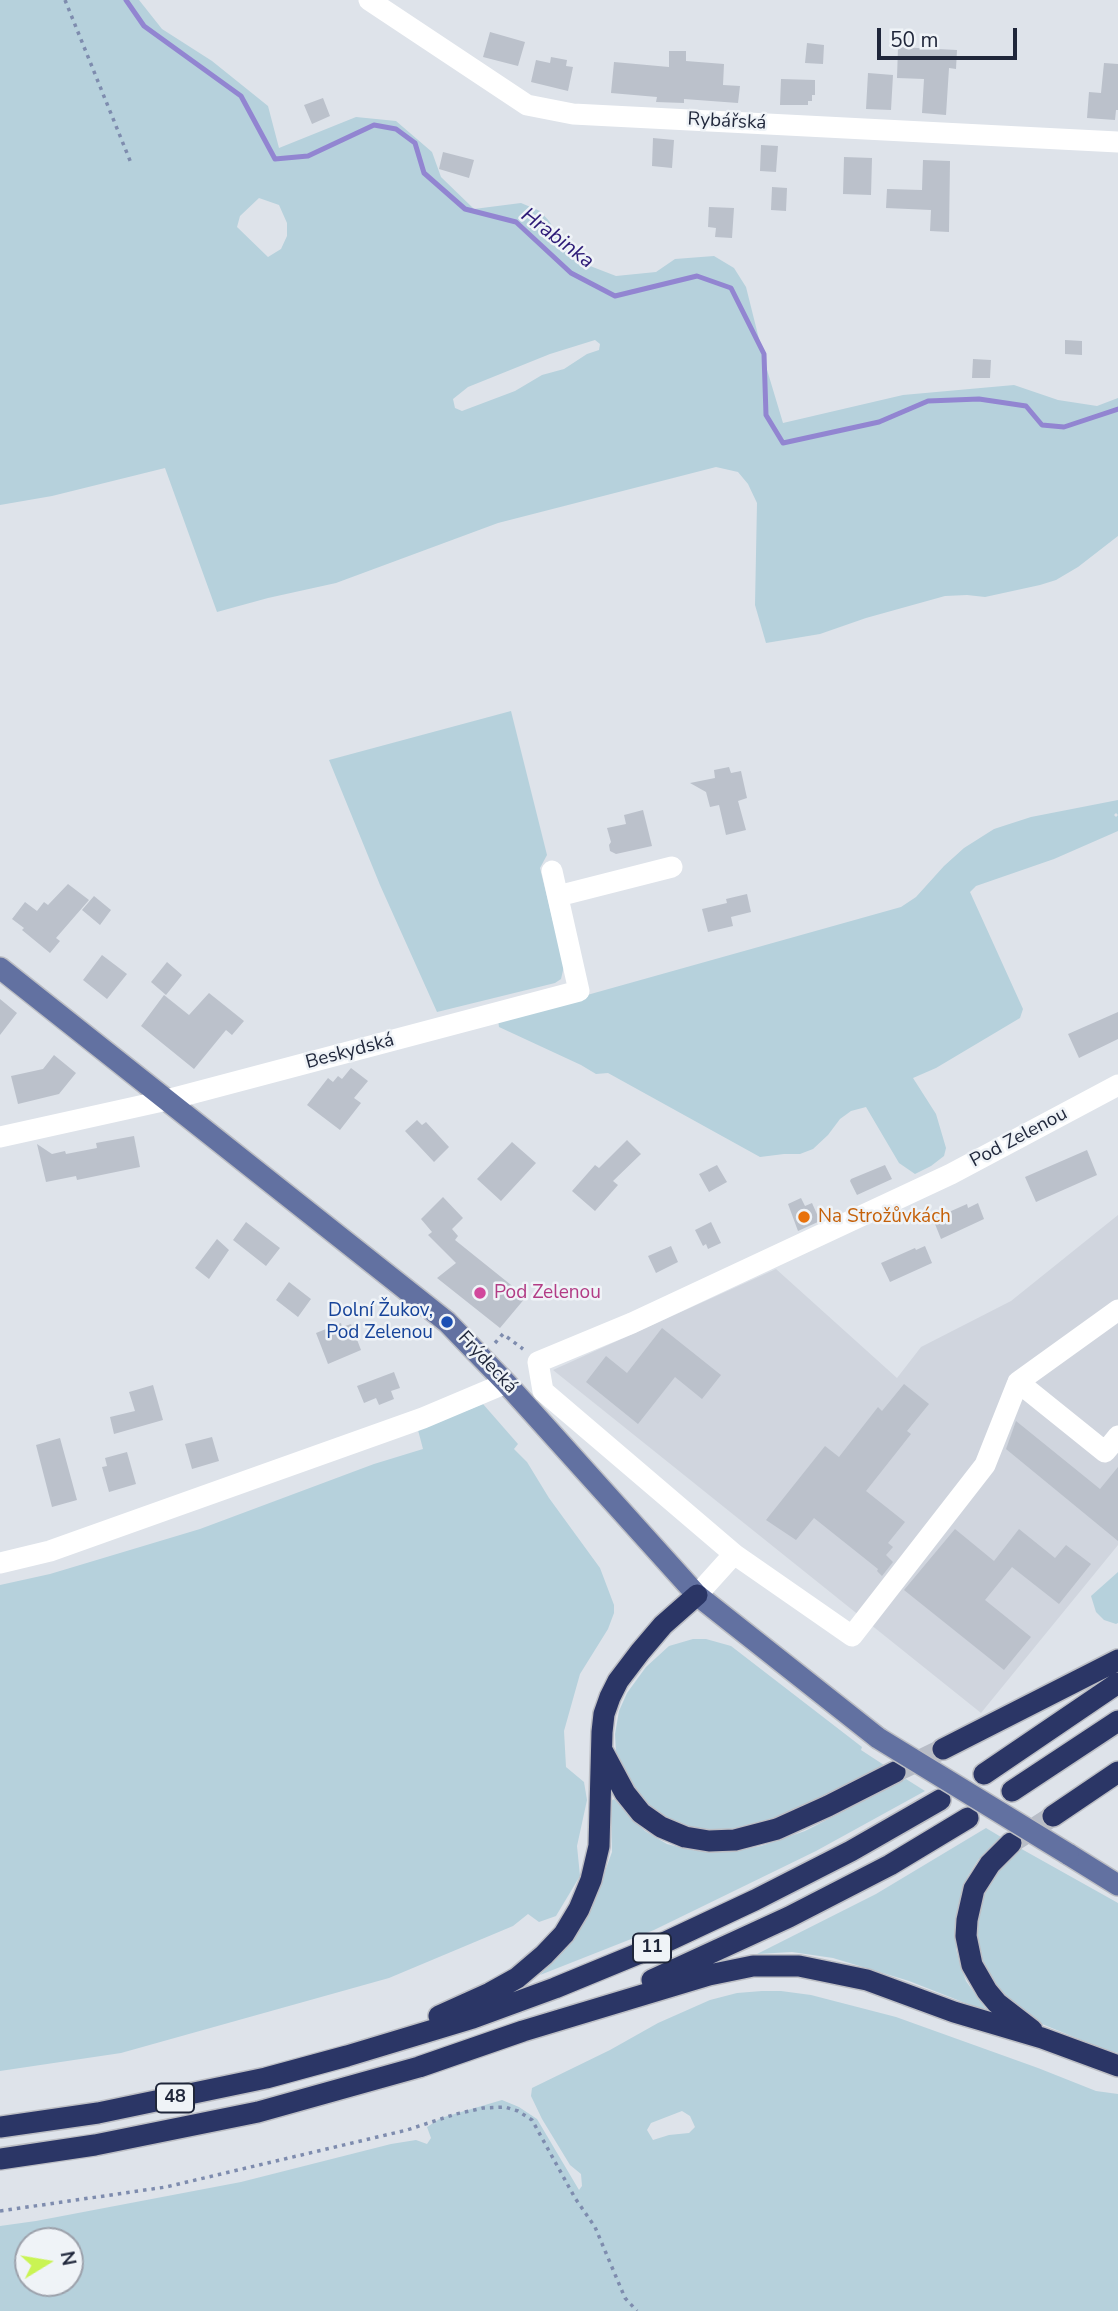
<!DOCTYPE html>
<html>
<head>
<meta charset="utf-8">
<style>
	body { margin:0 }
	#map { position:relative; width:1118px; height:2311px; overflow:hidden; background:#dee3ea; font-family:"Nunito Sans",sans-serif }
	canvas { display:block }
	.north { position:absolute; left:14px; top:2227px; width:70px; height:70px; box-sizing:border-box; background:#eff3f7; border:2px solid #9ca1ab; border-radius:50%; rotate:79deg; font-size:19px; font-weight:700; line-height:28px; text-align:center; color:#1f263a }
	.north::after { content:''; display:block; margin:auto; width:24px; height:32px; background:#c9f453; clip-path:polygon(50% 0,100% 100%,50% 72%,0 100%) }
	.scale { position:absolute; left:877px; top:28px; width:140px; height:32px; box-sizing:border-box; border:4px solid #1f263a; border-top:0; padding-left:9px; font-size:21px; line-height:24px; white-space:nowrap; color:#1f263a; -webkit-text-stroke:5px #eff3f7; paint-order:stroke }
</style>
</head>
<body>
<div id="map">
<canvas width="1118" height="2311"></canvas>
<div class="north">N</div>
<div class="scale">50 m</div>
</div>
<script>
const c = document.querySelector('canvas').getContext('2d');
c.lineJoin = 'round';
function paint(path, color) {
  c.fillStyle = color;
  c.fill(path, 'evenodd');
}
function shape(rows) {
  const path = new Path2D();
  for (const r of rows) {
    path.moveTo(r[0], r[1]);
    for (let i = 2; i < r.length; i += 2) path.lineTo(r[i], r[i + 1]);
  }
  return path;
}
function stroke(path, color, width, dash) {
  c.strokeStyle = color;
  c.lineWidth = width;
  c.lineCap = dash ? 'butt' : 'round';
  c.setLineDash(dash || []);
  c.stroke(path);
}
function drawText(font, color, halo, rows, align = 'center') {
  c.font = font + ' "Nunito Sans",sans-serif';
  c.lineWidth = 5;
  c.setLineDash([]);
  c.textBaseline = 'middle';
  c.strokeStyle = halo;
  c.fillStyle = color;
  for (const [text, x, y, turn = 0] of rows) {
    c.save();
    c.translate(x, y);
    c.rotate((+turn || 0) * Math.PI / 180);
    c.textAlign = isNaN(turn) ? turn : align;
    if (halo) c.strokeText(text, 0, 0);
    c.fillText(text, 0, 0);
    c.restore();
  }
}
paint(shape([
	[1118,1215,1118,1545,981,1713,553,1370,776,1269,897,1378,921,1347,1011,1301]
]), '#d0d5de');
paint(shape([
	[0,0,139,0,162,29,212,61,268,106,279,148,356,117,396,121,432,152,441,177,474,209,521,203,540,211,549,221,572,259,616,276,656,272,675,259,714,256,734,268,746,287,765,363,783,423,903,395,1014,385,1058,400,1097,406,1118,398,1118,536,1078,567,1056,580,1040,585,985,597,967,595,945,596,866,618,820,634,766,643,755,605,757,503,748,484,738,472,716,467,498,523,336,583,268,598,217,612,165,468,52,496,0,505],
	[259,198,279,205,287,223,287,236,281,249,268,257,237,227,240,216],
	[595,340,600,344,599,350,587,354,564,369,542,375,515,391,462,411,455,408,453,399,468,387,550,354],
	[511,711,547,855,540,868,564,966,561,979,555,983,437,1012,380,885,329,760],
	[1118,800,1118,815,1116,813,1114,815,1116,817,1118,815,1118,831,1054,859,976,886,970,892,1023,1009,1020,1018,936,1068,913,1078,936,1114,946,1148,944,1156,931,1166,915,1174,899,1163,866,1107,851,1111,840,1119,828,1135,813,1149,800,1154,784,1154,760,1157,608,1073,596,1074,581,1065,499,1027,498,1020,901,907,916,897,944,866,964,848,994,829,1031,817],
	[483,1404,518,1444,514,1449,527,1462,549,1498,600,1568,614,1605,614,1613,608,1629,580,1674,564,1731,566,1767,584,1782,587,1800,577,1846,580,1876,556,1916,539,1922,528,1914,513,1926,389,1978,121,2053,0,2071,0,1585,50,1574,200,1529,374,1464,423,1449,418,1430],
	[1118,1572,1118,1623,1116,1624,1104,1620,1096,1612,1091,1596],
	[693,1639,706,1639,731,1646,862,1747,861,1750,887,1767,788,1817,739,1831,686,1830,645,1805,622,1773,616,1753,615,1734,619,1711,627,1693,646,1667,669,1646],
	[906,1779,925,1791,816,1851,654,1930,540,1975,569,1945,592,1907,612,1852,611,1801,614,1799,645,1831,667,1844,691,1850,725,1852,761,1846,805,1831],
	[986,1828,1001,1837,978,1860,968,1876,962,1890,956,1929,956,1949,960,1964,966,1981,988,2012,909,1981,833,1958,792,1952,757,1954,876,1894],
	[1018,1847,1118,1903,1118,2053,1106,2050,1032,2020,1016,2009,989,1980,981,1962,975,1933,984,1887],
	[762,1991,781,1991,811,1995,896,2017,1038,2068,1096,2091,1118,2094,1118,2311,0,2311,0,2226,36,2221,241,2182,391,2144,416,2140,427,2144,431,2138,427,2127,441,2118,502,2100,519,2107,537,2119,579,2190,582,2186,581,2174,570,2165,542,2119,531,2096,532,2088,610,2050,658,2023,710,2000,737,1993],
	[682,2111,690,2116,695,2127,689,2133,669,2135,653,2140,647,2130,651,2123],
	[70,2241,70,2283,28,2283,28,2241]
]), '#b6d1dc');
stroke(shape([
	[126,0,144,26,241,96,275,159,308,156,374,125,396,129,415,143,424,173,465,209,516,222,571,273,615,296,697,276,731,288,764,354,766,415,783,443,879,422,928,401,979,399,1026,406,1042,425,1064,427,1118,409]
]), '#9285d1', 5);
paint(shape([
	[490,32,525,42,518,66,483,57],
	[807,43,824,45,823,64,805,63],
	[898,47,957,50,956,69,949,68,946,115,922,113,924,79,897,78],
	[669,51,686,51,686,61,724,64,723,85,740,86,738,103,684,99,684,103,656,102,657,97,611,93,614,62,669,67],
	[551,57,567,60,566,66,573,67,568,91,531,82,536,60,550,63],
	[1104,63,1118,64,1118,110,1116,110,1115,120,1087,118,1089,92,1101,93],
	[868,73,893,75,891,110,866,109],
	[781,79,815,80,815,95,812,95,812,101,808,101,808,105,780,105],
	[323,98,330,116,312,124,304,105],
	[653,138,674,140,672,168,652,166],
	[761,145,778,146,776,172,760,171],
	[443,152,474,160,469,178,439,169],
	[844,157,872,158,871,195,843,194],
	[923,160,950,161,949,232,930,231,931,210,886,208,887,189,922,190],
	[772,187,787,188,786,211,771,210],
	[709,207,734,208,732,238,715,237,716,228,708,227],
	[1065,340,1082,341,1082,355,1065,354],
	[973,359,991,360,990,378,972,378],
	[729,767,731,773,741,771,747,798,738,801,746,830,726,835,719,805,710,807,706,792,690,783,715,778,714,770],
	[643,810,652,846,616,854,610,851,609,845,611,842,607,828,626,824,624,815],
	[68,884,89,900,56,938,60,941,50,953,22,930,24,928,12,919,25,902,37,911,44,902,48,905],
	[747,894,751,912,731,917,733,926,708,932,702,909,727,903,726,899],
	[94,896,111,910,100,925,82,910],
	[102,955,127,974,107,999,83,980],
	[167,962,182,975,166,995,151,982],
	[209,993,244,1021,232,1035,226,1030,194,1069,141,1026,164,995,189,1015],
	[0,999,17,1013,0,1035],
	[1118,1012,1118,1039,1079,1058,1068,1034],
	[54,1055,76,1073,59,1094,18,1104,11,1076,43,1069],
	[351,1068,368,1081,354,1098,361,1103,340,1130,307,1105,328,1078,333,1082,338,1076,342,1079],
	[417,1120,422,1125,426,1122,449,1147,434,1162,405,1131],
	[134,1136,140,1167,77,1180,76,1176,46,1182,37,1144,52,1154,65,1151,66,1154,97,1148,96,1143],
	[627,1140,641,1154,613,1181,618,1185,595,1211,572,1191,595,1165,599,1168],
	[512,1142,536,1163,501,1201,477,1179],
	[1087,1150,1097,1175,1036,1202,1025,1177],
	[717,1165,727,1182,709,1192,699,1174],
	[885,1165,892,1179,857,1195,850,1181,851,1179],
	[443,1197,463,1218,452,1229,458,1236,455,1240,526,1297,500,1328,437,1278,456,1263,428,1235,432,1232,421,1219],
	[801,1198,805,1206,812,1203,820,1221,798,1231,788,1204],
	[978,1203,984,1219,941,1239,933,1219,967,1204,968,1208],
	[246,1222,280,1248,266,1266,233,1240],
	[711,1222,721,1243,708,1249,706,1244,703,1246,695,1230],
	[217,1239,229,1250,209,1279,195,1268],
	[671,1246,678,1262,656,1273,648,1256],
	[925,1246,932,1263,890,1282,881,1263,915,1248,916,1250],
	[289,1282,311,1299,298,1317,276,1300],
	[341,1323,342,1327,351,1324,361,1350,328,1364,316,1333],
	[662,1328,721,1375,702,1399,675,1377,638,1424,586,1382,606,1356,627,1373],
	[394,1372,400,1388,391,1391,394,1399,379,1405,376,1398,364,1403,357,1386],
	[904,1384,929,1404,907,1431,911,1434,866,1491,905,1522,888,1543,893,1547,886,1555,893,1562,882,1576,877,1571,878,1569,814,1518,796,1540,766,1520,825,1446,839,1457,878,1407,882,1411],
	[153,1385,163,1420,114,1434,110,1417,135,1411,129,1392],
	[1016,1421,1100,1489,1118,1467,1118,1541,1006,1449],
	[212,1437,219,1461,192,1469,185,1444],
	[60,1438,77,1500,52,1507,36,1445],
	[127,1452,136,1484,109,1492,102,1467,107,1466,105,1458],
	[955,1529,994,1561,1019,1529,1055,1558,1066,1545,1091,1564,1059,1604,1012,1567,985,1600,1031,1637,1004,1670,904,1590]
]), '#bbc1cb');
stroke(shape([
	[895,1772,943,1749],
	[1011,1843,1053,1816]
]), '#b8bdc7', 21, [21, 10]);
const major = shape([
	[0,968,447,1322,506,1383,697,1595,878,1738],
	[1068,1854,1118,1885]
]);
const highway = shape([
	[943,1749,1118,1660],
	[603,1752,625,1793,641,1813,661,1827,685,1837,709,1841,735,1840,777,1829,828,1806,895,1772],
	[984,1774,1118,1683],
	[1012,1791,1118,1721],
	[1053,1816,1118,1772],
	[1011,1843,990,1864,974,1889,967,1920,966,1936,972,1965,987,1991,997,2003,1032,2030],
	[652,1980,789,1917,890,1865,968,1818],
	[439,2016,490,1993,517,1978,544,1955,564,1934,579,1909,591,1880,599,1846,602,1732,604,1714,610,1697,618,1681,640,1652,663,1625,697,1595],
	[0,2127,98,2113,266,2078,347,2056,473,2018,555,1988,657,1946,755,1900,851,1851,940,1800],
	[0,2159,95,2145,258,2112,419,2067,523,2031,709,1975,753,1966,799,1966,867,1980,954,2012,1042,2038,1118,2066]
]);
stroke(major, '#bcbec4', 24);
stroke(highway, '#bcbec4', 24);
stroke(shape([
	[65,0,131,163],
	[495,1343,503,1334,523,1349],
	[0,2211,166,2187,407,2130,456,2114,483,2108,505,2107,518,2111,532,2120,575,2198,595,2227,625,2298,637,2311]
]), '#7e8cae', 3.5, [3.5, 5]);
stroke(shape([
	[369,0,527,105,573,114,1118,142],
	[558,896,672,867],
	[0,1137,167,1100,579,991,552,871],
	[1018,1382,1105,1452,1118,1436],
	[734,1554,852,1636,985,1465,1018,1382,1118,1310],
	[0,1563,50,1551,423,1418,506,1383],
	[697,1595,734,1554,543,1391,538,1362,632,1323,951,1174,1118,1085]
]), '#fff', 21);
stroke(major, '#6271a1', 21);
stroke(highway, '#2b3666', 21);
const majorBridge = shape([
	[878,1738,1068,1854]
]);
stroke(majorBridge, '#bcbec4', 24, []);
stroke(majorBridge, '#6271a1', 21);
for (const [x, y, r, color] of [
	[804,1217,7,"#e8710a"],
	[480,1293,7,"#d1479c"],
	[447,1322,7,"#1a4fb4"]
]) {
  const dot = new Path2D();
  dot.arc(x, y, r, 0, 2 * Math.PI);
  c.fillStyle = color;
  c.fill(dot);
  stroke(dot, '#eff3f7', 2.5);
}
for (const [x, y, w] of [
	[652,1948,38],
	[175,2098,38]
]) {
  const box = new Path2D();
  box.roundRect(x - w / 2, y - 14.5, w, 29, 5);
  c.fillStyle = '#eff3f7';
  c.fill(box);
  stroke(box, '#1f263a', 2);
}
drawText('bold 18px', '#1f263a', null, [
	["11",652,1948],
	["48",175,2098]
]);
drawText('19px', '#1f263a', '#eff3f7', [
	["Rybářská",727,122,3],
	["Beskydská",350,1052,-15],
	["Pod Zelenou",1019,1138,-28],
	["Frýdecká",487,1363,47]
]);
drawText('19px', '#c56008', '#eff3f7', [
	["Na Strožůvkách",818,1217]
], 'left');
drawText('19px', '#b23c85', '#eff3f7', [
	["Pod Zelenou",494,1293]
], 'left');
drawText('19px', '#164399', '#eff3f7', [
	["Dolní Žukov,",433,1311],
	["Pod Zelenou",433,1333]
], 'right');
drawText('italic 21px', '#2b1976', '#eff3f7', [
	["Hrabinka",557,239,37]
]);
</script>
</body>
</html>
